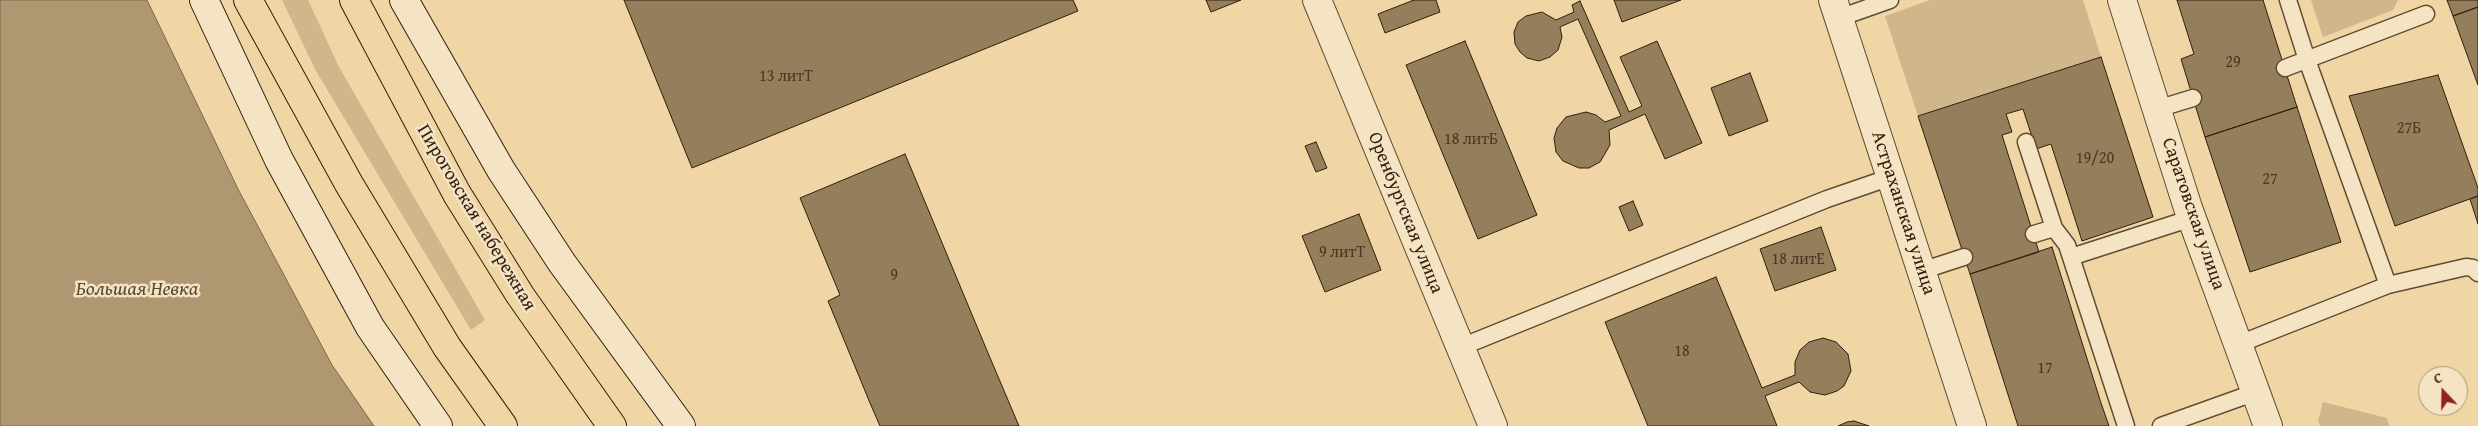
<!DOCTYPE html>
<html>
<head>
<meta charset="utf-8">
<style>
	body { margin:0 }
	#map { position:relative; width:2478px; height:426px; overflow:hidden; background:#f0d5a5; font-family:"Gentium Book Plus",serif }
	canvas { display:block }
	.north { position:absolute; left:2418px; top:366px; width:50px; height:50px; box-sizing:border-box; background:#f5e4c4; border:1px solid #a6957b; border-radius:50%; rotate:339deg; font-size:14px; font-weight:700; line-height:20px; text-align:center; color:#301f0d }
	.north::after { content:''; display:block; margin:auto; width:18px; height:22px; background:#8f2418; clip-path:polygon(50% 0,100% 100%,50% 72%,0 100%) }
</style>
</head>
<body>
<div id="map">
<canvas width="2478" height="426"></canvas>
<div class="north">С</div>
</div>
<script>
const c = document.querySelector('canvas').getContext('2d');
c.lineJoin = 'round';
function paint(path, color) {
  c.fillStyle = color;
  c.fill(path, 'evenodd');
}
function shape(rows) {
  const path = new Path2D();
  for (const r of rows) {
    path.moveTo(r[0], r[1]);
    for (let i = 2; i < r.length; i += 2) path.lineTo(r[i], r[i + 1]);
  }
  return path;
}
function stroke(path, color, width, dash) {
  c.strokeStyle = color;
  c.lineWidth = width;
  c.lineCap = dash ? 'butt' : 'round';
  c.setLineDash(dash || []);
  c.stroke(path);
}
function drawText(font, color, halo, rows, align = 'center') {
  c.font = font + ' "Gentium Book Plus",serif';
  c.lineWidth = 5;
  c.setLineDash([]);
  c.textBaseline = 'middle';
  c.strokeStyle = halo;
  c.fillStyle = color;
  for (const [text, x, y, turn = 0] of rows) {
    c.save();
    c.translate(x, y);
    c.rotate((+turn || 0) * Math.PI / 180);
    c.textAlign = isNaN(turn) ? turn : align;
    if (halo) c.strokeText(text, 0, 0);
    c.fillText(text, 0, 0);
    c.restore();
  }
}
paint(shape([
	[282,0,308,0,339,67,485,320,471,330,316,71],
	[1930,0,2083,0,2101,57,1918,116,1885,16],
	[2311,0,2398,0,2393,10,2323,37],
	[2323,402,2387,418,2389,426,2320,426,2318,421]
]), '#cfb68b');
const water = shape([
	[0,0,147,0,238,189,332,365,374,426,0,426,0,0]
]);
paint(water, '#af9771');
stroke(water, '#7c6749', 1);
const building = shape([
	[624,0,1073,0,1078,11,692,168,624,0],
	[1206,0,1241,0,1211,12,1206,0],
	[1414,0,1436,0,1440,12,1385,33,1378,14,1414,0],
	[1614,0,1681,0,1622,22,1614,0],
	[2177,0,2263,0,2297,107,2205,137,2181,59,2194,54,2177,0],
	[2447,0,2478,0,2478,7,2453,16,2447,0],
	[1580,1,1629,112,1642,106,1620,57,1657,41,1702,143,1665,159,1645,114,1609,130,1610,145,1600,162,1589,168,1579,168,1563,161,1556,152,1554,138,1557,128,1566,117,1586,112,1596,115,1605,122,1621,116,1578,19,1560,27,1562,37,1558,50,1550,57,1539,61,1527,58,1520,52,1515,44,1514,32,1518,22,1526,16,1542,12,1556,20,1574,12,1572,5,1580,1],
	[2478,7,2478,85,2453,16,2478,7],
	[1465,41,1537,215,1478,239,1406,65,1465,41],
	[2101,57,2153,217,2082,241,2051,144,2036,149,2023,109,2006,114,2012,132,2002,135,2039,252,1970,274,1918,116,2101,57],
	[1750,73,1768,121,1729,136,1711,88,1750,73],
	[2438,75,2478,188,2478,196,2395,226,2349,96,2438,75],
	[2297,107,2341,242,2250,272,2205,137,2297,107],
	[1316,142,1327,168,1316,172,1305,146,1316,142],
	[905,154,988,353,1019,426,880,426,870,403,828,301,840,295,800,198,905,154],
	[2478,196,2478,224,2470,199,2478,196],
	[1633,201,1643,225,1629,231,1619,207,1633,201],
	[1359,214,1381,270,1325,292,1302,236,1359,214],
	[1821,227,1836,270,1775,291,1760,249,1821,227],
	[2052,247,2101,403,2109,426,2018,426,1989,335,1970,274,2052,247],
	[1716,277,1762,388,1795,375,1795,362,1800,350,1809,342,1823,338,1836,342,1848,354,1851,371,1844,386,1837,391,1825,395,1810,392,1799,382,1765,396,1777,426,1648,426,1605,322,1716,277],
	[1854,421,1869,426,1838,426,1847,422,1854,421]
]);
paint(building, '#947e5c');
stroke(building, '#301f0d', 1);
const service = shape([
	[2288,0,2307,60,2388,285],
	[1839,18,1890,0],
	[2285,68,2426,14],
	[2157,109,2193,98],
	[2026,142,2054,228,2067,245,2126,426],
	[2034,234,2054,228],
	[2071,257,2192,218],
	[1921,271,1964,257],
	[2239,344,2388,285,2466,267,2473,268,2478,273],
	[1461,347,1827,199,1891,177],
	[2161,426,2256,392]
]);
const minor = shape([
	[1317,0,1493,426],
	[1833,0,1972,426],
	[2122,0,2188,208,2268,426]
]);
const secondary = shape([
	[204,0,279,160,370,327,438,426],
	[404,0,501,170,562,263,681,426]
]);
const primary = shape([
	[248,0,349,184,447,347,503,426],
	[354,0,457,194,520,295,612,426]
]);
stroke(service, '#604c33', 19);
stroke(minor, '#604c33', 30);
stroke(secondary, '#301f0d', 30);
stroke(primary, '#301f0d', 30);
stroke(service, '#f5e4c4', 16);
stroke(minor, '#f5e4c4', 28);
stroke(secondary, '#f5e4c4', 28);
stroke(primary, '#f0d5a5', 28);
drawText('16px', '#493721', null, [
	["29",2233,63],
	["13 литТ",786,77],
	["27Б",2409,129],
	["18 литБ",1471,140],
	["19/20",2095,159],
	["27",2270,180],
	["9 литТ",1342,253],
	["18 литЕ",1798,260],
	["9",894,276],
	["18",1682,352],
	["17",2045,369]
]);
drawText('19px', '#301f0d', '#f5e4c4', [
	["Оренбургская улица",1405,213,68],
	["Астраханская улица",1903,213,72],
	["Саратовская улица",2193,214,71],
	["Пироговская набережная",476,218,59]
]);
drawText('italic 20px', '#5c4930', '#f5e4c4', [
	["Большая Невка",137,290]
]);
</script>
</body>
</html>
